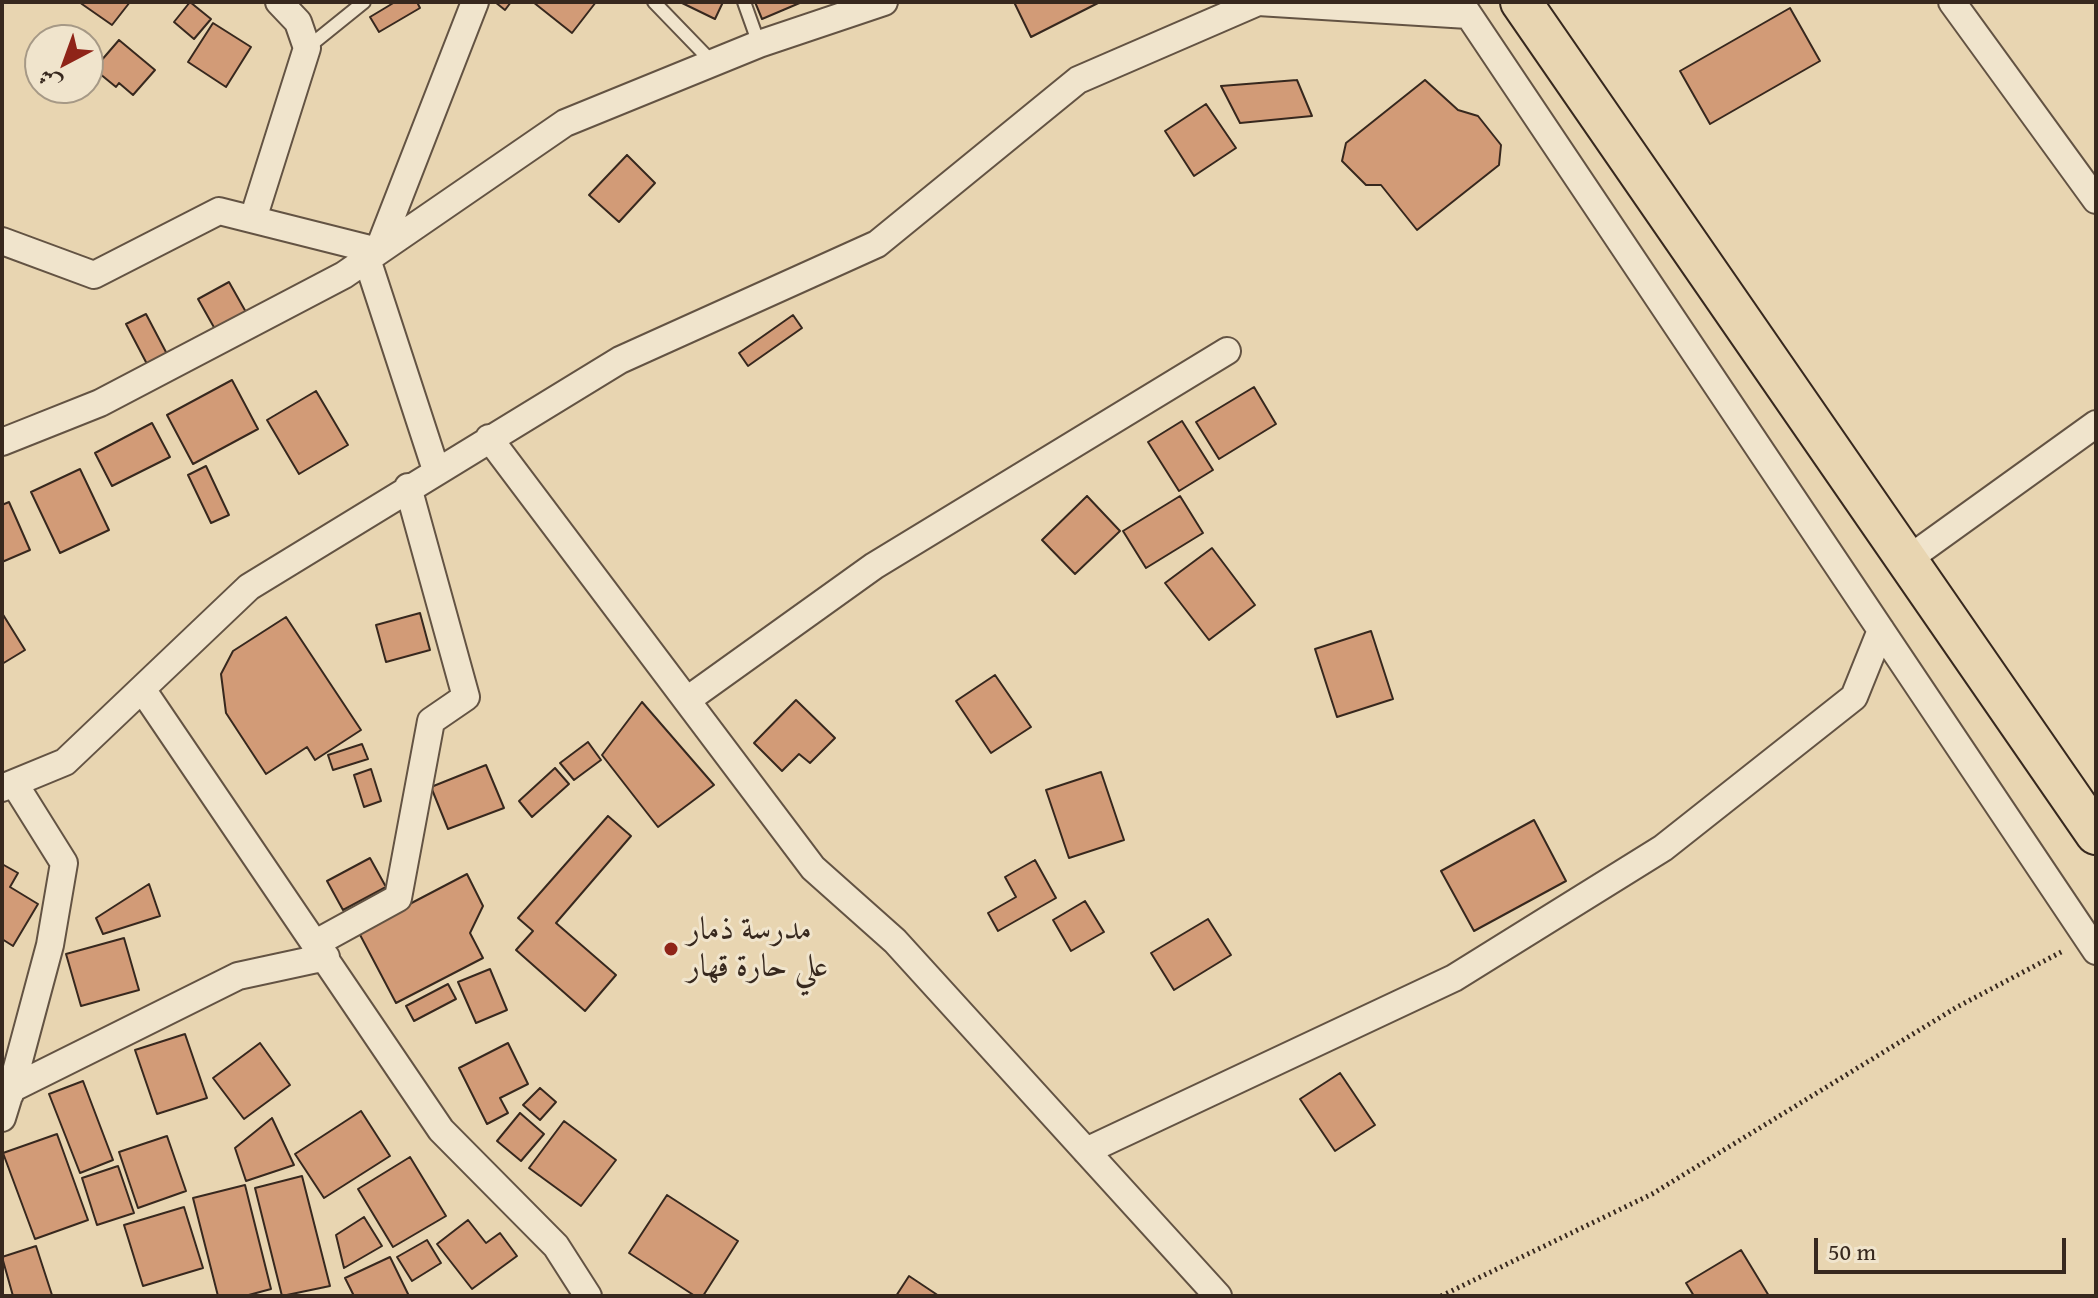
<!DOCTYPE html>
<html>
<head>
<meta charset="utf-8">
<style>
	body { margin:0 }
	#map { position:relative; width:2098px; height:1298px; overflow:hidden; background:#e8d5b1; font-family:"Gentium Book Plus",Amiri,serif }
	canvas { display:block }
	.frame { position:absolute; inset:0; border:4px solid #37281e; pointer-events:none }
	.north { position:absolute; left:24px; top:24px; width:80px; height:80px; box-sizing:border-box; background:#f0e4cc; border:2px solid #a69986; border-radius:50%; rotate:221deg; font-size:22px; font-weight:700; line-height:32px; text-align:center; color:#37281e }
	.north::after { content:''; display:block; margin:auto; width:28px; height:36px; background:#8f2418; clip-path:polygon(50% 0,100% 100%,50% 72%,0 100%) }
	.scale { position:absolute; left:1814px; top:1238px; width:252px; height:36px; box-sizing:border-box; border:4px solid #37281e; border-top:0; padding-left:10px; font-size:24px; line-height:28px; white-space:nowrap; color:#37281e; -webkit-text-stroke:6px #f0e4cc; paint-order:stroke }
</style>
</head>
<body>
<div id="map">
<canvas width="2098" height="1298"></canvas>
<div class="frame"></div>
<div class="north">ش</div>
<div class="scale">50 m</div>
</div>
<script>
const c = document.querySelector('canvas').getContext('2d');
c.lineJoin = 'round';
function paint(path, color) {
  c.fillStyle = color;
  c.fill(path, 'evenodd');
}
function shape(rows) {
  const path = new Path2D();
  for (const r of rows) {
    path.moveTo(r[0], r[1]);
    for (let i = 2; i < r.length; i += 2) path.lineTo(r[i], r[i + 1]);
  }
  return path;
}
function stroke(path, color, width, dash) {
  c.strokeStyle = color;
  c.lineWidth = width;
  c.lineCap = dash ? 'butt' : 'round';
  c.setLineDash(dash || []);
  c.stroke(path);
}
function drawText(font, color, halo, rows, align = 'center') {
  c.font = font + ' "Gentium Book Plus",Amiri,serif';
  c.lineWidth = 6;
  c.setLineDash([]);
  c.textBaseline = 'middle';
  c.strokeStyle = halo;
  c.fillStyle = color;
  for (const [text, x, y, turn = 0] of rows) {
    c.save();
    c.translate(x, y);
    c.rotate((+turn || 0) * Math.PI / 180);
    c.textAlign = isNaN(turn) ? turn : align;
    if (halo) c.strokeText(text, 0, 0);
    c.fillText(text, 0, 0);
    c.restore();
  }
}
const building = shape([
	[79,2,130,2,112,25,79,2],
	[190,2,211,19,194,39,174,22,190,2],
	[395,2,417,2,420,8,379,32,370,17,395,2],
	[495,2,511,2,505,10,495,2],
	[533,2,596,2,572,33,533,2],
	[680,2,723,2,715,19,680,2],
	[755,2,802,2,762,19,755,2],
	[1014,2,1100,2,1031,37,1014,2],
	[1790,8,1820,61,1710,124,1680,71,1790,8],
	[213,23,251,47,226,87,188,62,213,23],
	[119,40,155,70,133,95,119,83,116,87,94,69,119,40],
	[1297,80,1312,116,1240,123,1221,86,1297,80],
	[1425,80,1458,110,1478,116,1501,145,1499,165,1417,230,1381,185,1366,185,1342,161,1346,143,1425,80],
	[1206,104,1236,148,1194,176,1165,131,1206,104],
	[627,155,655,183,619,222,589,195,627,155],
	[229,282,251,321,220,338,198,299,229,282],
	[146,314,167,354,147,364,126,324,146,314],
	[793,315,802,328,748,366,739,353,793,315],
	[232,380,258,429,193,464,167,415,232,380],
	[1254,387,1276,424,1219,459,1196,422,1254,387],
	[316,391,348,445,299,474,267,420,316,391],
	[1182,421,1213,470,1179,491,1148,442,1182,421],
	[152,423,170,457,112,486,95,453,152,423],
	[206,466,229,515,211,523,188,475,206,466],
	[80,469,109,530,60,553,31,492,80,469],
	[1087,496,1120,531,1075,574,1042,540,1087,496],
	[1180,496,1203,533,1146,568,1123,531,1180,496],
	[9,502,30,550,2,562,2,505,9,502],
	[1212,548,1255,605,1209,640,1165,583,1212,548],
	[2,613,25,650,2,664,2,613],
	[420,613,430,650,386,662,376,625,420,613],
	[286,617,361,730,315,760,307,747,266,774,226,713,221,674,233,651,286,617],
	[1371,631,1393,699,1337,717,1315,649,1371,631],
	[995,675,1031,727,991,753,956,701,995,675],
	[796,700,835,738,810,763,799,754,782,771,754,743,796,700],
	[642,702,714,785,658,827,602,755,642,702],
	[588,742,601,760,574,780,560,763,588,742],
	[362,744,368,759,333,770,328,755,362,744],
	[486,765,504,808,448,829,431,787,486,765],
	[555,768,569,784,532,817,519,801,555,768],
	[371,769,381,801,364,807,354,775,371,769],
	[1101,772,1124,840,1069,858,1046,790,1101,772],
	[608,816,631,836,556,923,616,975,585,1011,516,950,533,931,518,918,608,816],
	[1534,820,1566,881,1474,931,1441,871,1534,820],
	[370,858,386,887,343,910,327,881,370,858],
	[1035,860,1056,898,998,931,988,913,1016,897,1005,877,1035,860],
	[2,864,18,873,10,887,38,904,13,946,2,939,2,864],
	[467,874,483,906,470,933,483,958,396,1003,358,931,467,874],
	[149,884,160,916,103,934,96,918,149,884],
	[1085,901,1104,932,1071,951,1053,920,1085,901],
	[1208,919,1231,955,1174,990,1151,953,1208,919],
	[124,938,139,990,81,1006,66,954,124,938],
	[490,969,507,1010,476,1023,458,982,490,969],
	[448,984,456,999,414,1021,406,1006,448,984],
	[185,1034,207,1098,157,1114,135,1050,185,1034],
	[260,1043,290,1085,244,1119,213,1078,260,1043],
	[508,1043,528,1084,500,1098,508,1113,487,1124,459,1068,508,1043],
	[1340,1073,1375,1125,1335,1151,1300,1099,1340,1073],
	[83,1081,113,1160,80,1173,49,1094,83,1081],
	[540,1088,556,1102,540,1120,523,1105,540,1088],
	[361,1111,390,1156,324,1198,295,1154,361,1111],
	[520,1113,544,1134,521,1161,497,1141,520,1113],
	[272,1118,294,1165,246,1181,235,1148,272,1118],
	[564,1121,616,1160,581,1206,529,1168,564,1121],
	[57,1134,88,1220,35,1239,3,1153,57,1134],
	[167,1136,186,1191,138,1208,119,1152,167,1136],
	[410,1157,446,1216,393,1247,358,1189,410,1157],
	[118,1166,134,1213,97,1225,82,1178,118,1166],
	[302,1176,330,1286,282,1296,255,1188,302,1176],
	[245,1185,271,1289,245,1296,218,1296,193,1198,245,1185],
	[667,1195,738,1241,703,1296,695,1296,629,1253,667,1195],
	[184,1207,203,1268,143,1286,124,1225,184,1207],
	[364,1217,382,1246,344,1268,336,1235,364,1217],
	[468,1220,486,1243,500,1233,517,1256,472,1289,437,1244,468,1220],
	[427,1240,441,1263,412,1281,397,1257,427,1240],
	[36,1246,52,1295,13,1296,2,1257,36,1246],
	[1741,1250,1769,1296,1694,1296,1686,1283,1741,1250],
	[390,1257,409,1296,354,1296,345,1278,390,1257],
	[909,1276,939,1296,896,1296,909,1276]
]);
paint(building, '#d29b77');
stroke(building, '#37281e', 2);
const lane = shape([
	[654,2,714,64],
	[744,2,759,44],
	[307,48,364,2]
]);
const street = shape([
	[1460,2,2096,951],
	[1952,2,2096,200],
	[253,219,307,48,298,22,279,2],
	[2,241,94,275,219,211,378,251,475,2],
	[367,259,436,470],
	[489,438,813,868,895,941,1218,1296],
	[2,442,100,403,344,275,565,123,759,44,884,2],
	[1907,560,2096,424],
	[142,689,441,1130,556,1246,588,1296],
	[687,700,874,566,1227,351],
	[2,788,65,762,249,587,620,360,877,244,1078,80,1258,2,1468,15],
	[316,943,398,898,431,721,466,697,408,487],
	[10,1094,50,945,64,863,14,783],
	[2,1118,11,1089,238,976,326,957],
	[1086,1151,1454,978,1663,848,1854,697,1881,630]
]);
const primary = shape([
	[1521,2,2096,834]
]);
stroke(lane, '#635343', 16);
stroke(street, '#635343', 30);
stroke(primary, '#37281e', 44);
stroke(shape([
	[1441,1296,1652,1194,1957,1007,2063,951]
]), '#37281e', 5, [2, 4]);
stroke(lane, '#f0e4cc', 12);
stroke(street, '#f0e4cc', 26);
stroke(primary, '#e8d5b1', 40);
for (const [x, y, r, color] of [
	[671,949,8,"#8f2418"]
]) {
  const dot = new Path2D();
  dot.arc(x, y, r, 0, 2 * Math.PI);
  c.fillStyle = color;
  c.fill(dot);
  stroke(dot, '#f0e4cc', 3);
}
drawText('32px', '#37281e', '#f0e4cc', [
	["مدرسة ذمار",687,931],
	["علي حارة قهار",687,968]
], 'left');
</script>
</body>
</html>
